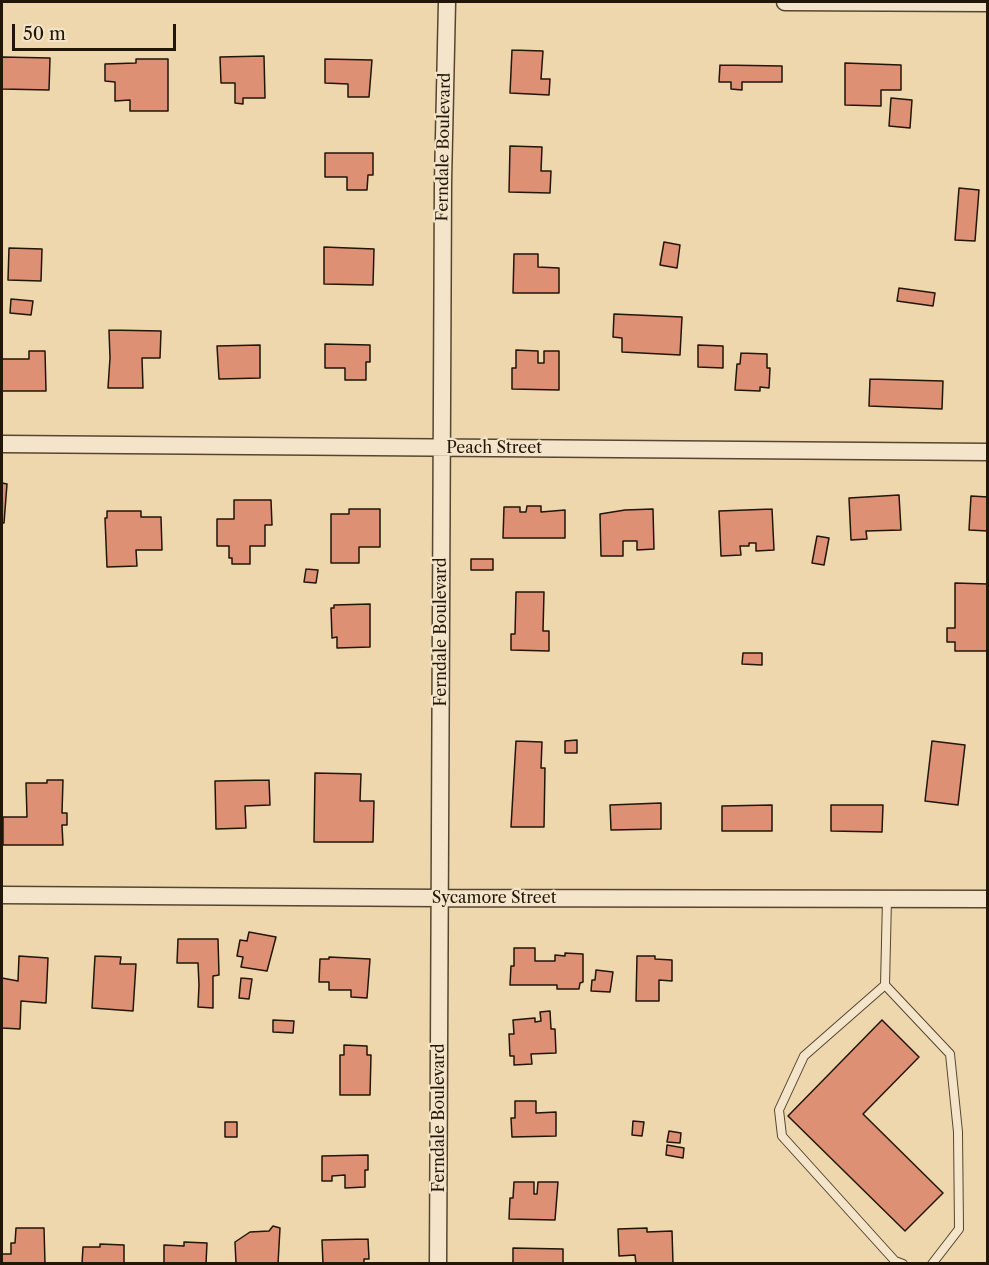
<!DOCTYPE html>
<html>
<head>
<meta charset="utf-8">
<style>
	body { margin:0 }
	#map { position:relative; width:989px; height:1265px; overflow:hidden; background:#eed7ad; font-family:"Libre Caslon Text",serif }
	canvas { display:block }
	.frame { position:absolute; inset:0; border:3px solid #211608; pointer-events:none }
	.scale { position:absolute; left:12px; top:24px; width:164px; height:27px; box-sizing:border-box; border:3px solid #211608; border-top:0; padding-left:8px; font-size:18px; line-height:21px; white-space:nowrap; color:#211608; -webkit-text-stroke:4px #f4e5ca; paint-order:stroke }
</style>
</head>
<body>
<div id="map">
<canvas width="989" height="1265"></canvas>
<div class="frame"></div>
<div class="scale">50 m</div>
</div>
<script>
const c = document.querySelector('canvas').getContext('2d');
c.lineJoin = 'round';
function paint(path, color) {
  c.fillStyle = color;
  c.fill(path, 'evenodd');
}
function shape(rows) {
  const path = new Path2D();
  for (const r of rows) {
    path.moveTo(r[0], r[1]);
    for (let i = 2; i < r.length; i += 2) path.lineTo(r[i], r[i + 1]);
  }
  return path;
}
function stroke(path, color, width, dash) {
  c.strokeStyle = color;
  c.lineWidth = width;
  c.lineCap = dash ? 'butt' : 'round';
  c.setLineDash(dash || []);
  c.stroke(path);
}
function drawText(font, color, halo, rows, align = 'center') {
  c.font = font + ' "Libre Caslon Text",serif';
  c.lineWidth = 4.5;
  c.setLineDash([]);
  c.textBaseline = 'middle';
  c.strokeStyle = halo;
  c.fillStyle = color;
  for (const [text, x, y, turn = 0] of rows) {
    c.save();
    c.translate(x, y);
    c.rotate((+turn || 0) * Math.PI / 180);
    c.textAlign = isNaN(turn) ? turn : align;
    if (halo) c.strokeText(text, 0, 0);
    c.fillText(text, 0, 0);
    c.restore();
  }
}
const building = shape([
	[512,50,543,51,541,79,550,79,549,95,510,93,512,50],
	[264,56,265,98,243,98,243,104,235,103,235,83,221,83,220,57,264,56],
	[2,57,50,58,49,90,2,89,2,57],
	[136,59,168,59,168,111,130,111,130,100,115,101,115,82,105,81,105,64,136,63,136,59],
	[325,59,372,60,369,97,348,97,348,84,325,83,325,59],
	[845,63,901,65,901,90,881,90,881,106,845,105,845,63],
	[720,65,782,66,782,82,742,82,742,90,731,89,731,82,719,82,720,65],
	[891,98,912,100,910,128,889,126,891,98],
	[510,146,542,147,541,171,551,171,550,193,509,192,510,146],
	[325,153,373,153,373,175,368,175,367,190,347,190,347,177,325,177,325,153],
	[959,188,979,190,975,241,955,240,959,188],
	[664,242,680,245,677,268,660,265,664,242],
	[324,247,374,249,373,285,324,284,324,247],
	[9,248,42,249,41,281,8,280,9,248],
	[514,254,538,254,538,267,559,268,559,293,513,293,514,254],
	[899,288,935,293,933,306,897,301,899,288],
	[11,299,33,301,31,315,10,313,11,299],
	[614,314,682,317,680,355,622,352,622,338,613,337,614,314],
	[109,330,161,331,160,358,142,358,143,388,108,388,110,358,109,330],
	[325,344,370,345,370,362,366,362,366,380,345,380,345,368,325,368,325,344],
	[260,345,260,378,219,379,217,346,260,345],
	[698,345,723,346,723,368,698,367,698,345],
	[516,350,538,351,538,363,544,363,544,351,559,351,559,390,512,389,512,368,516,368,516,350],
	[29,351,45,351,46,391,2,391,2,359,29,359,29,351],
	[741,353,767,354,767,368,770,368,769,388,760,387,760,391,735,390,737,364,740,364,741,353],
	[870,379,943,381,942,409,869,406,870,379],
	[2,483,7,484,4,523,2,523,2,483],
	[899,495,901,530,866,531,867,539,851,540,849,498,899,495],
	[971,496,988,497,988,531,969,530,971,496],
	[234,500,271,500,272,525,265,525,265,546,250,546,250,564,232,564,232,558,229,558,229,546,217,546,217,519,234,519,234,500],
	[527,506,541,506,541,512,565,510,565,538,503,538,504,507,520,507,520,512,526,512,527,506],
	[349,509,380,509,380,547,359,547,359,563,331,563,331,514,349,514,349,509],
	[653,509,654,549,637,550,637,541,623,541,623,556,601,556,600,514,625,510,653,509],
	[772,509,774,550,756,551,756,543,749,543,749,546,740,546,741,555,721,556,719,511,772,509],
	[107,511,141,511,141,517,161,517,162,550,136,550,137,566,107,567,105,518,107,518,107,511],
	[817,536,829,538,824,565,812,563,817,536],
	[471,559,493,559,493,570,471,570,471,559],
	[306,569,318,570,316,583,304,582,306,569],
	[955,583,988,584,988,651,955,651,955,642,947,642,947,628,955,628,955,583],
	[516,592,544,592,543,631,549,631,549,651,511,650,511,634,515,634,516,592],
	[370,604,370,647,337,648,337,637,332,638,331,608,334,608,334,605,370,604],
	[743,653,762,653,762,665,742,664,743,653],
	[577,740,577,753,565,753,565,741,577,740],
	[516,741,542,742,541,768,545,768,544,827,511,827,516,741],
	[932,741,965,745,958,805,925,801,932,741],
	[315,773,361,774,360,801,374,801,373,842,314,842,315,773],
	[47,780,63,780,62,813,67,813,67,825,62,825,63,845,3,845,3,817,27,817,26,783,47,783,47,780],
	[269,780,270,805,245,806,246,828,216,829,215,781,269,780],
	[661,803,661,829,611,830,610,805,661,803],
	[772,805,772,831,722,831,722,806,772,805],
	[831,805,883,805,882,832,831,831,831,805],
	[249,932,276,937,267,971,241,967,243,957,237,956,240,940,247,941,249,932],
	[178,939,218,939,219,975,213,976,213,1008,198,1007,199,985,198,963,177,963,178,939],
	[514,948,535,948,535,961,555,961,555,955,565,956,565,953,583,954,583,982,580,983,579,989,557,989,557,985,510,985,511,966,514,966,514,948],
	[19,956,48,958,46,1003,21,1001,20,1029,2,1028,2,978,18,981,19,956],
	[95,956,121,957,120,964,136,964,133,1011,92,1008,95,956],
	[637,956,655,956,655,959,672,960,672,981,659,980,659,1001,636,1001,637,956],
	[329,957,370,959,367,998,351,997,351,990,329,990,329,982,319,982,320,959,329,959,329,957],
	[596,970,613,972,610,992,591,991,592,980,595,980,596,970],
	[241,978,252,979,249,999,239,998,241,978],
	[550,1011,551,1029,555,1029,556,1053,531,1054,532,1064,514,1065,514,1056,510,1056,509,1034,514,1034,513,1020,535,1018,535,1022,541,1021,540,1012,550,1011],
	[273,1020,294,1021,293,1033,273,1032,273,1020],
	[882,1020,919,1057,863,1114,943,1193,905,1231,788,1116,882,1020],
	[344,1045,367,1046,367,1055,371,1055,370,1095,340,1095,340,1055,344,1055,344,1045],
	[515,1101,536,1101,536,1113,556,1112,556,1136,512,1137,511,1118,515,1118,515,1101],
	[633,1121,644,1122,642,1136,632,1135,633,1121],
	[225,1122,237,1122,237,1137,225,1137,225,1122],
	[669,1131,681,1133,680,1143,667,1142,669,1131],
	[667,1145,684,1148,683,1158,666,1155,667,1145],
	[368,1155,368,1170,365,1170,365,1187,345,1188,345,1175,332,1176,332,1181,322,1181,322,1156,368,1155],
	[514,1182,534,1182,534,1194,537,1194,538,1182,558,1182,555,1220,509,1219,510,1198,513,1198,514,1182],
	[273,1226,280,1228,278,1264,236,1264,235,1242,250,1232,269,1231,273,1226],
	[16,1228,44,1228,45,1264,2,1264,2,1254,11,1254,11,1243,15,1243,16,1228],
	[647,1228,647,1232,672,1231,673,1264,636,1264,635,1255,619,1256,618,1229,647,1228],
	[368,1239,369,1259,364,1259,364,1264,323,1264,322,1240,368,1239],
	[184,1242,207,1243,206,1264,164,1264,164,1245,184,1246,184,1242],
	[100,1244,124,1245,124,1264,82,1264,83,1247,100,1247,100,1244],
	[513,1248,563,1249,563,1264,513,1264,513,1248]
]);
paint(building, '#de9074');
stroke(building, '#211608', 1.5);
const service = shape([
	[887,899,885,985,950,1054,958,1132,959,1229,932,1264],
	[885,985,804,1056,779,1110,782,1136,895,1261,903,1264]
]);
const minor = shape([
	[785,2,988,3],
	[2,444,988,452],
	[2,895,440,898,988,899],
	[438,1264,443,182,447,2]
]);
stroke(service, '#544631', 10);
stroke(minor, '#544631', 19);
stroke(service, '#f4e5ca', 8);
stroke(minor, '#f4e5ca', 16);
drawText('16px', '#211608', '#f4e5ca', [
	["Ferndale Boulevard",444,147,-89],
	["Peach Street",494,448],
	["Ferndale Boulevard",441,632,-90],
	["Sycamore Street",494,898],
	["Ferndale Boulevard",439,1118,-90]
]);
</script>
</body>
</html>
